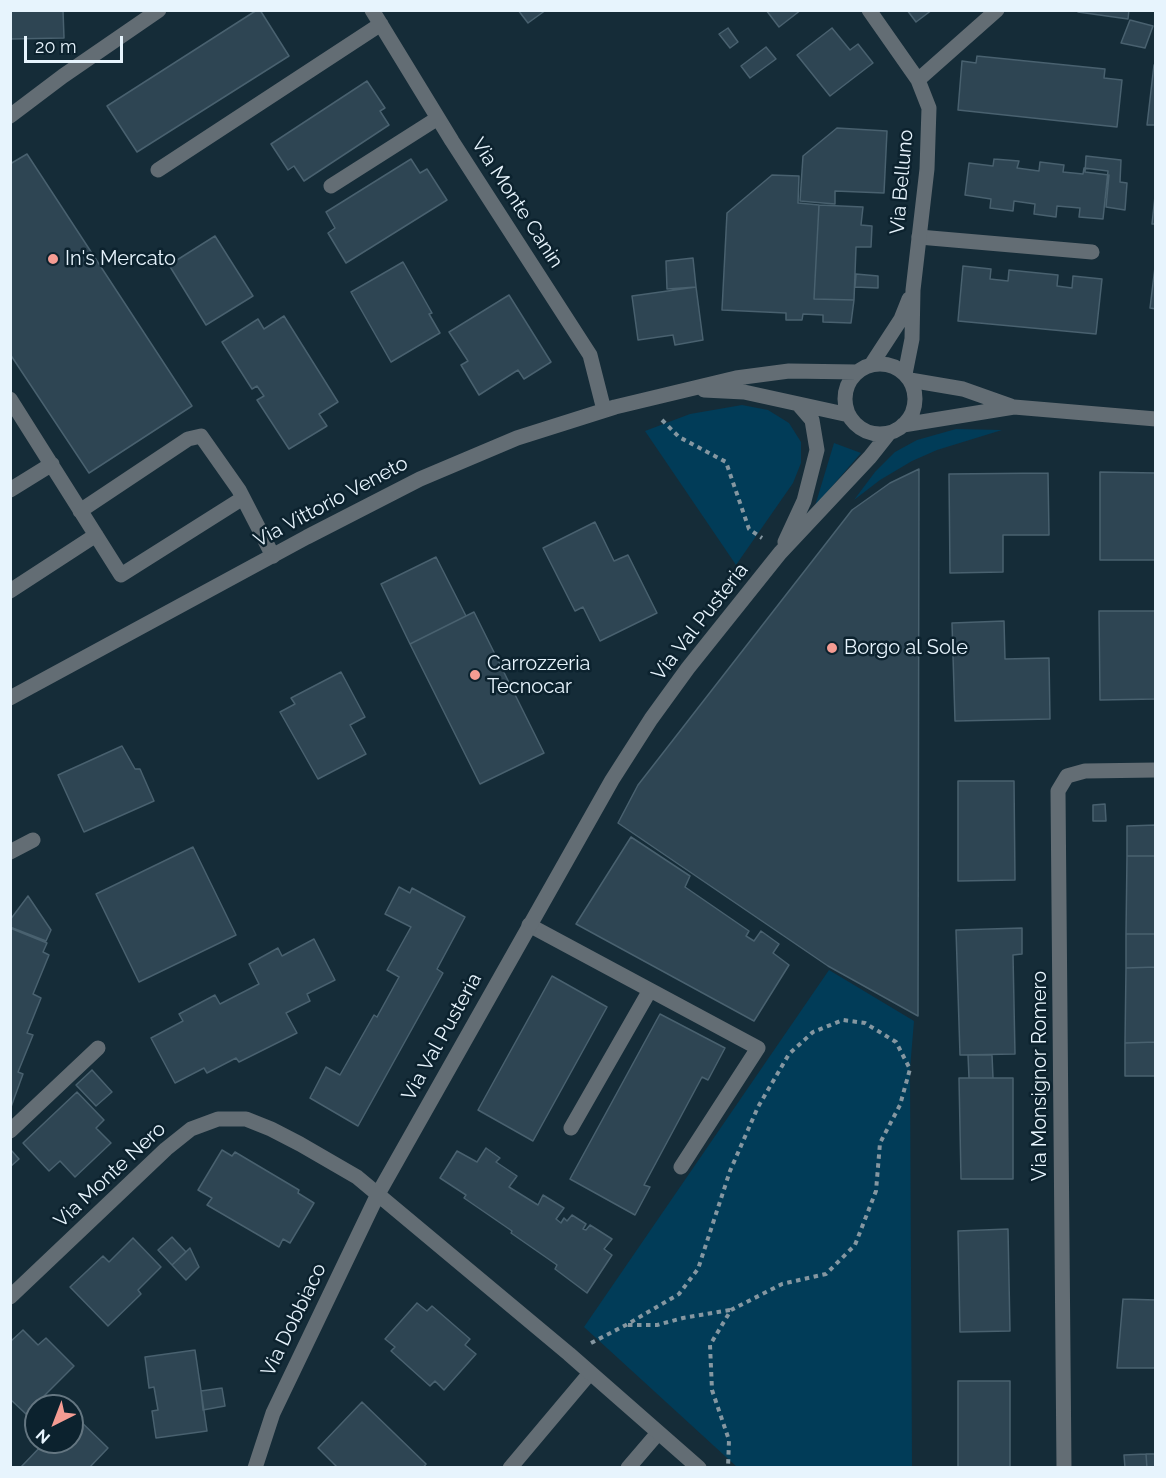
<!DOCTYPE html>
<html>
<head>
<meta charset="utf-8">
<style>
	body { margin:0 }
	#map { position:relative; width:1166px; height:1478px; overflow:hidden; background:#152c38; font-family:Raleway,sans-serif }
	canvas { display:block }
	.frame { position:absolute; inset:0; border:12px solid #e7f4fd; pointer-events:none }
	.north { position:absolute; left:24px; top:1394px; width:60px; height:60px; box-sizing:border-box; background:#0c222e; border:2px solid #647681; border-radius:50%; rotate:222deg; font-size:16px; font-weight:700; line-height:24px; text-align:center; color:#e7f4fd }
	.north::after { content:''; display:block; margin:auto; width:21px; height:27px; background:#f59c93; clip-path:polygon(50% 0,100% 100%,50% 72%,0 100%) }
	.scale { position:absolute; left:24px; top:36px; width:99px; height:27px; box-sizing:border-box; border:3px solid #e7f4fd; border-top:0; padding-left:8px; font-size:18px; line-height:21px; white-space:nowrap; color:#e7f4fd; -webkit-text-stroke:4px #0c222e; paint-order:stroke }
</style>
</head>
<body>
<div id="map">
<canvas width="1166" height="1478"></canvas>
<div class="frame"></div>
<div class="north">N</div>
<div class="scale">20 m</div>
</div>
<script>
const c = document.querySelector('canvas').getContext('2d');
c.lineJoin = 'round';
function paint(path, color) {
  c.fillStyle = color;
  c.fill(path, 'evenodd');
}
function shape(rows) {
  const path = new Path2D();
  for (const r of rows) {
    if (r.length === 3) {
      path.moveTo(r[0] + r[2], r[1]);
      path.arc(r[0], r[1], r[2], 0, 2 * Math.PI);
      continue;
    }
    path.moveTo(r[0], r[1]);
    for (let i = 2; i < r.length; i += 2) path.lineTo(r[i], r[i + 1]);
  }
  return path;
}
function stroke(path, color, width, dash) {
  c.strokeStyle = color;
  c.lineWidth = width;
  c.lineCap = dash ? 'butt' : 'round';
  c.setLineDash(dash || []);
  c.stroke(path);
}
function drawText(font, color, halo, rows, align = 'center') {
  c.font = font + ' Raleway,sans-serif';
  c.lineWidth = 5;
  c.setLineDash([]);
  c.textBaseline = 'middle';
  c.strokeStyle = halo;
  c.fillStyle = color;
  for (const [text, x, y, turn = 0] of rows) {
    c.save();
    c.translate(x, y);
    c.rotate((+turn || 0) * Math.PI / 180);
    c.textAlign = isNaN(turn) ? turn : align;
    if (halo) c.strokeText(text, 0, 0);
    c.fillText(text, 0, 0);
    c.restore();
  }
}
paint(shape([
	[742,405,768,410,789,423,801,442,801,463,793,483,736,565,645,431,690,414],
	[956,429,1002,430,937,450,912,461,880,480,854,500,875,472,895,452,917,440],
	[834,443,861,453,815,506],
	[829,970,914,1021,910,1069,912,1467,737,1467,584,1327]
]), '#013c58');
const building = shape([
	[10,10,63,10,64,38,10,39,10,10],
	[257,10,260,10,289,56,137,152,107,106,257,10],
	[518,10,546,10,528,23,518,10],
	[766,10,801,10,779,27,766,10],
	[907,10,932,10,916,22,907,10],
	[1078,10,1129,10,1128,19,1078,12,1078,10],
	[1130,20,1153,26,1145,48,1121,43,1130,20],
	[728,28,738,42,730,48,719,34,728,28],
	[832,28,850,50,858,44,873,63,830,96,797,55,832,28],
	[766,47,776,59,750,78,741,66,766,47],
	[977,56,1105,69,1104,78,1122,80,1117,127,958,110,962,61,976,63,977,56],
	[1154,65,1156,65,1156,125,1147,125,1154,65],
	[367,81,385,108,380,111,389,125,304,181,294,166,288,170,271,144,367,81],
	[837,128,887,131,884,193,835,191,835,204,800,201,803,156,837,128],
	[27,154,192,406,89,473,10,354,10,164,27,154],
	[1086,156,1121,160,1120,182,1127,183,1125,210,1106,207,1109,175,1085,172,1086,156],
	[411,159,420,173,427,169,447,200,346,263,328,233,335,228,326,212,411,159],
	[994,159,1019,161,1017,168,1039,171,1040,162,1064,165,1063,172,1083,174,1084,168,1108,171,1103,219,1079,217,1080,208,1057,206,1056,217,1034,214,1035,204,1014,201,1013,211,990,208,991,199,965,195,969,163,993,166,994,159],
	[772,175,799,176,798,203,819,205,814,299,854,300,851,323,823,322,823,315,803,314,802,320,786,320,786,313,722,310,727,213,772,175],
	[1156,187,1156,224,1152,224,1156,187],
	[819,205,863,207,861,225,872,226,871,247,856,247,854,300,814,299,819,205],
	[215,236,253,296,206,325,169,265,215,236],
	[693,258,696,287,667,289,666,261,693,258],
	[403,262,432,313,429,314,440,333,391,362,351,292,403,262],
	[963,266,991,269,990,279,1008,281,1009,270,1058,275,1057,286,1072,288,1073,276,1102,279,1096,334,958,321,963,266],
	[1155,267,1156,267,1156,309,1150,308,1155,267],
	[856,274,878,276,878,288,855,287,856,274],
	[696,287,703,340,675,345,673,335,638,340,632,296,696,287],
	[509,295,551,362,524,379,518,370,479,395,461,365,468,361,449,332,509,295],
	[284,316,338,402,319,414,327,426,289,449,257,400,264,396,257,386,252,389,222,342,258,319,264,329,284,316],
	[919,469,918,1016,828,966,618,823,638,785,852,510,890,483,919,469],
	[1100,472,1156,473,1156,560,1100,560,1100,472],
	[1048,473,1049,535,1003,535,1003,572,950,573,949,474,1048,473],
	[595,522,614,561,628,555,657,613,600,641,583,607,575,611,543,548,595,522],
	[436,557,466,616,410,644,381,584,436,557],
	[1099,611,1156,611,1156,699,1100,700,1099,611],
	[474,612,544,753,480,784,410,644,474,612],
	[1004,621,1005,659,1049,658,1050,719,955,721,952,623,1004,621],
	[341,672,365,717,350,725,366,754,318,779,280,712,295,704,291,698,341,672],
	[122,746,135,769,140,769,154,801,84,832,58,775,122,746],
	[958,781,1014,781,1015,880,958,881,958,781],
	[1105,804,1106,821,1093,821,1093,805,1105,804],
	[1156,825,1156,856,1127,856,1127,826,1156,825],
	[631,837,690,876,685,887,749,931,746,936,754,941,761,931,779,944,773,953,789,965,754,1021,576,924,631,837],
	[193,847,236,935,139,982,96,894,193,847],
	[1127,856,1156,856,1156,934,1126,934,1127,856],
	[399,887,410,893,412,888,465,917,437,969,443,973,358,1126,310,1098,326,1067,340,1075,374,1015,377,1017,399,977,387,970,411,927,385,914,399,887],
	[28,896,51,930,46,941,10,927,10,920,28,896],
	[10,928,47,943,43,952,49,955,33,994,41,998,27,1033,33,1035,18,1072,23,1074,11,1107,10,928],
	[1022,928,1022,954,1013,955,1015,1054,960,1055,956,930,1022,928],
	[1126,934,1156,934,1156,967,1126,968,1126,934],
	[314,939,335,980,307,994,310,1001,286,1013,297,1033,239,1062,236,1058,207,1073,204,1068,175,1083,151,1038,183,1021,179,1014,215,995,220,1004,259,984,249,964,278,948,282,956,314,939],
	[1156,967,1156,1042,1125,1043,1126,968,1156,967],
	[552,976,607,1007,533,1141,478,1110,552,976],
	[660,1014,725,1048,708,1080,702,1077,644,1185,650,1187,635,1215,570,1179,660,1014],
	[1156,1042,1156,1076,1125,1076,1125,1043,1156,1042],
	[968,1055,992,1055,993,1078,969,1078,968,1055],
	[92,1070,112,1092,96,1106,76,1085,92,1070],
	[959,1078,1013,1078,1013,1179,961,1179,959,1078],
	[77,1092,104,1120,96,1128,111,1143,75,1177,60,1161,49,1171,23,1143,77,1092],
	[486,1148,500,1158,496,1162,517,1176,509,1187,538,1205,543,1195,564,1208,556,1219,561,1223,564,1218,567,1221,572,1215,586,1224,583,1229,586,1230,590,1225,612,1239,604,1249,612,1255,587,1293,555,1269,557,1265,511,1233,512,1231,464,1198,466,1195,440,1178,457,1151,477,1162,486,1148],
	[11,1150,19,1159,10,1167,10,1150,11,1150],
	[222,1150,232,1156,235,1152,299,1190,298,1193,314,1203,290,1243,283,1239,279,1247,207,1205,212,1198,198,1190,222,1150],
	[1008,1229,1010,1331,960,1332,958,1231,1008,1229],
	[172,1237,186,1252,172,1265,158,1250,172,1237],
	[133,1238,161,1267,138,1290,141,1294,108,1326,70,1287,103,1256,109,1262,133,1238],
	[190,1248,199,1267,186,1280,172,1265,190,1248],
	[1123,1299,1156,1300,1156,1368,1117,1368,1123,1299],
	[417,1303,427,1311,432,1306,470,1339,465,1345,476,1354,444,1390,435,1381,430,1386,391,1351,395,1347,385,1339,417,1303],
	[23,1330,38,1345,46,1338,74,1366,26,1414,10,1399,10,1342,23,1330],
	[195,1350,207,1431,156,1438,152,1411,158,1410,154,1387,149,1388,145,1357,195,1350],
	[958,1381,1010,1381,1010,1468,958,1468,958,1381],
	[222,1388,225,1406,203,1410,201,1391,222,1388],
	[362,1402,426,1464,423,1468,338,1468,318,1448,362,1402],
	[73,1414,108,1448,89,1468,20,1468,45,1442,72,1442,73,1414],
	[1146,1454,1147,1468,1125,1468,1124,1455,1146,1454],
	[1146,1454,1156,1454,1156,1468,1147,1468,1146,1454]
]);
paint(building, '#2e4553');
stroke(building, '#49616f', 1.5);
stroke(shape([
	[662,420,679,437,726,462,749,529,762,538],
	[628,1325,657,1325,683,1318,730,1310],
	[591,1343,626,1325,679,1294,698,1269,730,1171,758,1107,789,1054,813,1032,843,1020,865,1023,896,1042,910,1069,900,1105,880,1143,876,1191,855,1245,826,1274,782,1284,731,1310,710,1345,712,1390,729,1440,728,1468]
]), '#8597a1', 4, [4.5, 4.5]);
stroke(shape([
	[919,237,1092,252],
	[10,399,121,575,243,498],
	[10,490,52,464],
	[80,511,188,439,201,436,239,490,273,556],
	[10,591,96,535],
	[529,925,650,990,571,1128],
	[650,990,758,1048,681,1167],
	[510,1468,590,1373],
	[628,1468,658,1433]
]), '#636d74', 15);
stroke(shape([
	[372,10,452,141,590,355,604,410],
	[869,10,918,80,929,108,927,169,913,290,912,339,905,374],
	[918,80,997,10],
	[10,116,63,76,159,10],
	[158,170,381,24],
	[331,186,438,118],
	[880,399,35],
	[871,365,901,319,909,299],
	[910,380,963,389,1011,406],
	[704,390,744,392,849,415],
	[903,425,1014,407,1156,419],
	[785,542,804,501,817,450,812,420,799,405],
	[10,698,307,537,420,479,517,438,615,407,736,378,789,371,857,372],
	[10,852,33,840],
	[10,1131,98,1048],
	[10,1297,166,1149,191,1129,218,1119,246,1119,271,1129,300,1144,357,1177,569,1354,699,1468],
	[255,1468,273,1413,378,1194,612,780,651,719,688,668,780,553,870,457,889,433],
	[1064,1468,1058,791,1067,776,1085,771,1156,770]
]), '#636d74', 15);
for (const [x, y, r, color] of [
	[53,259,6,"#f59c93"],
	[832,648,6,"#f59c93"],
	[475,675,6,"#f59c93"]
]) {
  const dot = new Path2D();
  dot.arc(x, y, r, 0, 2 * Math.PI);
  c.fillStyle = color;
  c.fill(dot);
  stroke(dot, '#0c222e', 2);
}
drawText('20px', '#e7f4fd', '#0c222e', [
	["Via Belluno",902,182,-85],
	["Via Monte Canin",517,203,57],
	["Via Vittorio Veneto",331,502,-28],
	["Via Val Pusteria",700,622,-52],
	["Via Val Pusteria",442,1037,-61],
	["Via Monsignor Romero",1040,1076,-90],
	["Via Monte Nero",110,1175,-43],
	["Via Dobbiaco",294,1320,-64]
]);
drawText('20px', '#e7f4fd', '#0c222e', [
	["In's Mercato",65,259],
	["Borgo al Sole",844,648],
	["Carrozzeria",487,664],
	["Tecnocar",487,687]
], 'left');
</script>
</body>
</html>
